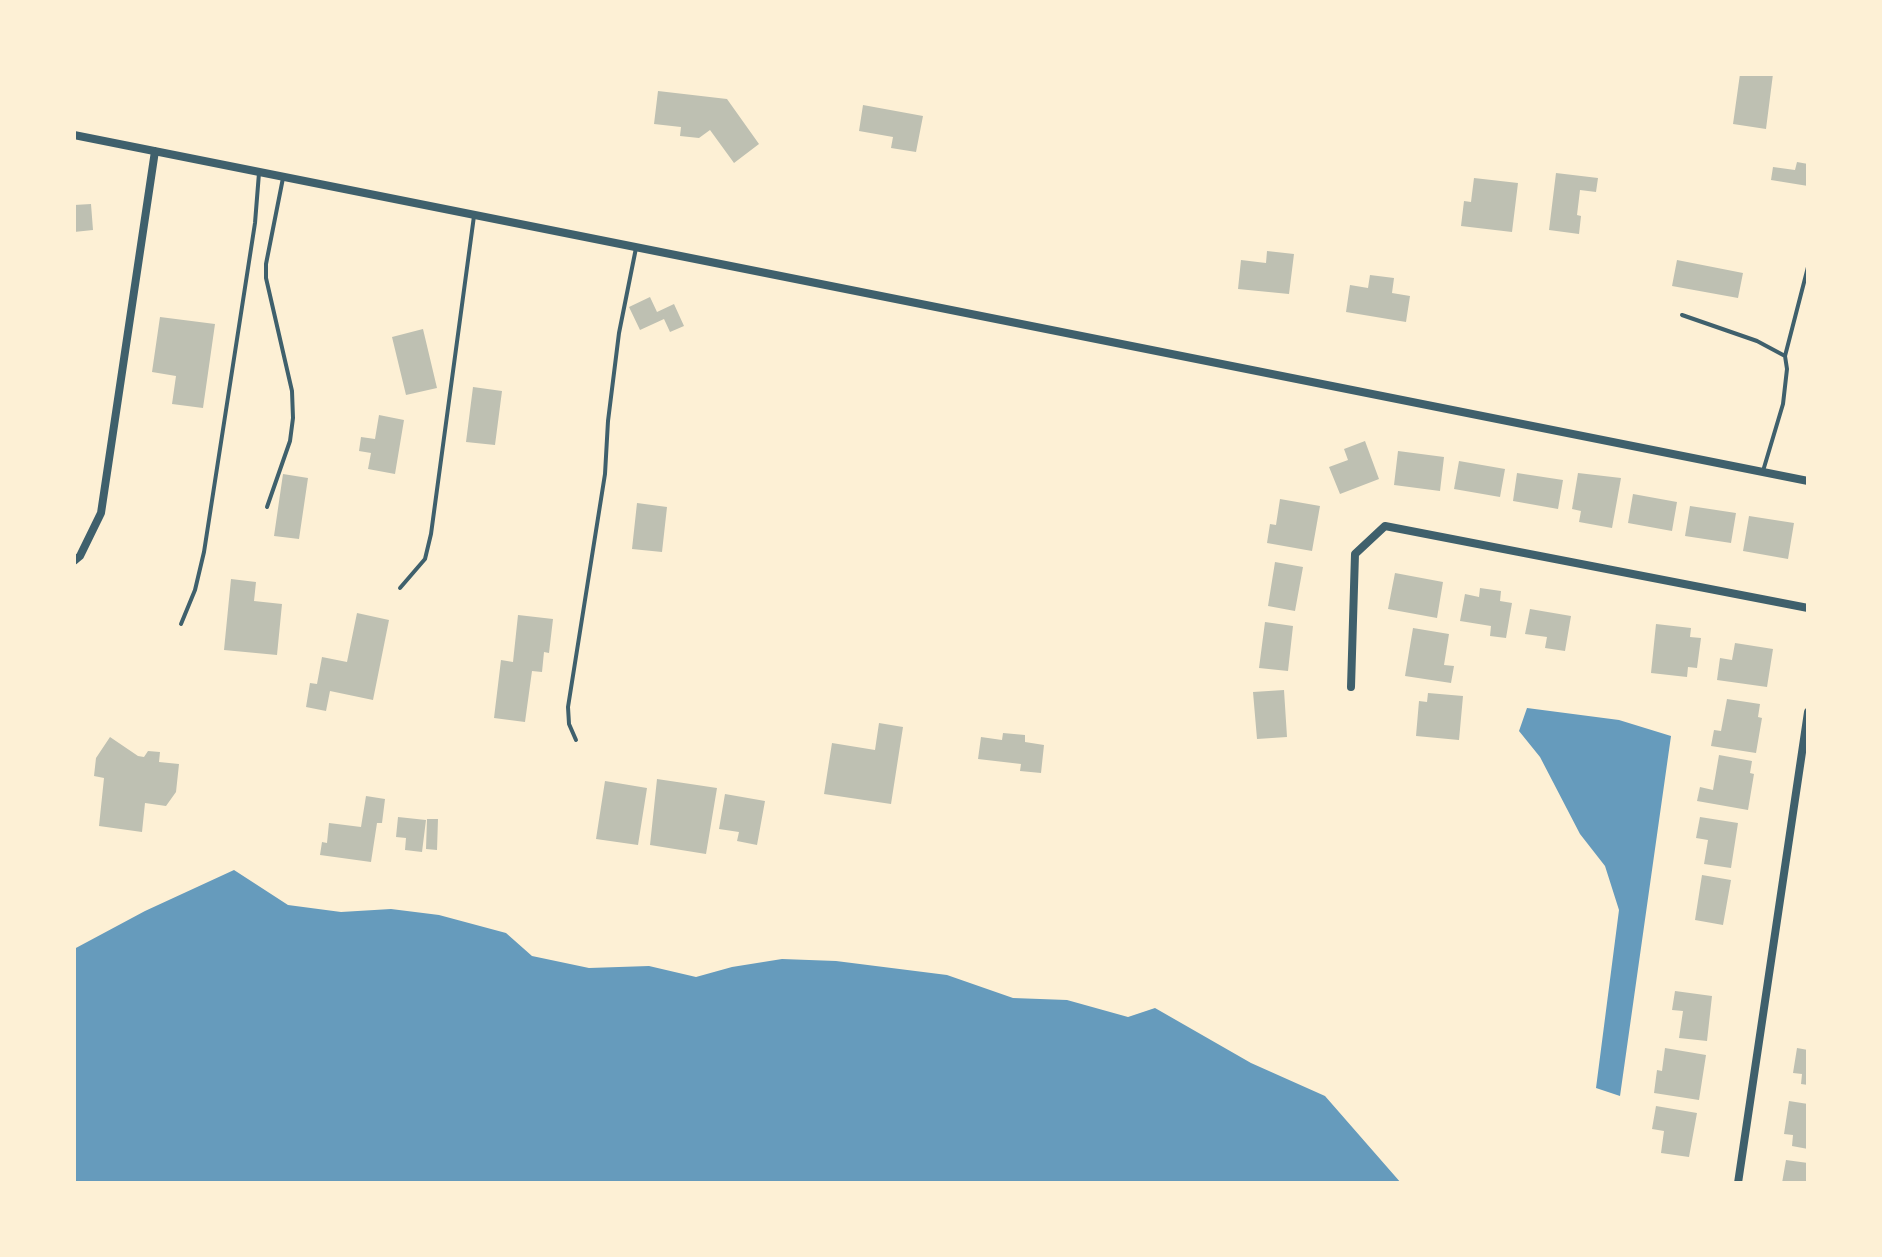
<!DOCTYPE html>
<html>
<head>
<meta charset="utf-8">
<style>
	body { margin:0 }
	#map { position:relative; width:1882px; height:1257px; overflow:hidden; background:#fdf0d5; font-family:Commissioner,sans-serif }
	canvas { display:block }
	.frame { position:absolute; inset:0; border:76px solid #fdf0d5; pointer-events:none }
</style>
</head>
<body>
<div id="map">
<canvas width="1882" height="1257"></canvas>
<div class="frame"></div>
</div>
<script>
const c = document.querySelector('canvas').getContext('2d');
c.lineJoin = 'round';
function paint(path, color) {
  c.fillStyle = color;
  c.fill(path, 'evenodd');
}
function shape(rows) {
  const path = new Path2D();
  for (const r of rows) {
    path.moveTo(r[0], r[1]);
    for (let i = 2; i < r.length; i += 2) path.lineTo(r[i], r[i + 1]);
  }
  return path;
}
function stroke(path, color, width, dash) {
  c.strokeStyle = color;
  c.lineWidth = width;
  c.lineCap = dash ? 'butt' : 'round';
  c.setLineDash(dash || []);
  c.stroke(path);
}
paint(shape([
	[1527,708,1619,720,1671,736,1620,1096,1596,1088,1619,910,1605,866,1580,834,1540,757,1519,731],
	[234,870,288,905,341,912,391,909,439,915,506,933,532,956,589,968,649,966,696,977,732,967,782,959,836,961,947,975,1013,998,1067,1000,1128,1017,1155,1008,1251,1063,1325,1096,1401,1183,74,1183,74,949,145,911]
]), '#669bbc');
paint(shape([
	[1740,74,1773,74,1766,129,1733,124],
	[658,91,727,99,759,144,734,163,710,130,699,138,680,136,681,127,654,124],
	[863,105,923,116,916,152,891,148,893,137,859,131],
	[1797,162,1808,164,1808,186,1771,180,1773,167,1795,170],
	[1556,173,1598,178,1596,192,1580,190,1577,215,1581,216,1579,234,1549,230],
	[1474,178,1518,183,1512,232,1461,226,1464,201,1471,202],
	[91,204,93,230,74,232,74,205],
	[1267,251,1294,254,1289,294,1238,289,1241,260,1266,263],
	[1677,260,1743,273,1738,298,1672,286],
	[1370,275,1394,278,1392,293,1410,296,1406,322,1346,312,1350,285,1368,288],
	[650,297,657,312,674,304,684,326,670,332,664,319,640,330,629,307],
	[160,317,215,324,203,408,172,404,176,376,152,372],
	[423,329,437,388,406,395,392,337],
	[473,387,502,391,495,445,466,442],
	[379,415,404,420,395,474,368,469,371,453,359,451,361,437,375,439],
	[1365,441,1379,479,1340,494,1329,467,1348,460,1344,449],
	[1398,451,1444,457,1440,491,1394,485],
	[1459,461,1505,469,1500,497,1454,489],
	[1517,473,1563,480,1558,509,1513,501],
	[1578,473,1621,478,1612,528,1579,522,1581,511,1572,509],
	[283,474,308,478,299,539,274,536],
	[1633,494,1677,502,1672,531,1628,523],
	[1280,499,1320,506,1312,551,1267,543,1270,524,1276,525],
	[637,503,667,507,662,552,632,549],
	[1690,506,1736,513,1731,543,1685,536],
	[1749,516,1794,523,1788,559,1743,551],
	[1275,562,1303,567,1295,611,1268,606],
	[1395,573,1443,582,1437,618,1388,609],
	[231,579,256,582,254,601,282,604,277,655,224,650],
	[1480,588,1501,591,1500,601,1512,603,1506,638,1490,636,1491,626,1460,621,1465,594,1479,597],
	[1530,609,1571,616,1565,651,1545,648,1547,637,1525,634],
	[357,613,389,620,373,700,330,691,326,711,306,707,310,683,317,684,322,657,347,662],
	[518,615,553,619,549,653,544,652,542,672,532,671,525,722,494,718,501,660,513,662],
	[1265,622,1293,626,1288,671,1259,668],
	[1656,624,1691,628,1690,637,1701,638,1697,668,1688,667,1687,677,1651,673],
	[1413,628,1449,634,1444,665,1454,666,1451,683,1405,676],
	[1735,643,1773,649,1767,687,1717,680,1720,658,1732,660],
	[1284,690,1287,737,1257,739,1253,692],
	[1428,693,1463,696,1459,740,1416,736,1419,701,1427,702],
	[1727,699,1760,704,1758,717,1762,718,1756,753,1711,746,1714,730,1721,731],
	[879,723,903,727,891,804,824,794,832,743,875,750],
	[1003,733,1025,735,1025,742,1044,745,1041,773,1020,771,1021,764,978,759,981,737,1002,740],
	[110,737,138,756,144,757,148,751,160,752,159,762,179,764,176,792,166,806,145,803,142,832,99,826,104,778,94,776,96,758],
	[1719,755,1752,761,1750,773,1754,774,1748,810,1697,801,1700,787,1713,790],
	[657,779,717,788,706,854,650,845],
	[605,781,647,788,638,845,596,839],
	[725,794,765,801,757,845,737,841,739,832,719,829],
	[366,796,385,799,382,823,377,823,371,862,320,855,322,842,327,843,329,823,361,827],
	[398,817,426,820,422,852,405,850,406,838,396,837],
	[1700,817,1738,823,1731,868,1704,864,1708,840,1696,838],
	[427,819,438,819,437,850,426,849],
	[1702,875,1731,880,1723,925,1695,920],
	[1675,991,1712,996,1707,1041,1679,1038,1683,1011,1672,1010],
	[1665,1048,1706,1055,1699,1100,1654,1093,1657,1070,1662,1071],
	[1797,1048,1808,1050,1808,1085,1801,1084,1802,1074,1793,1073],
	[1789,1101,1808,1104,1808,1149,1792,1146,1793,1135,1784,1134],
	[1656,1106,1697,1113,1689,1157,1661,1153,1664,1131,1652,1129],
	[1786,1160,1808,1163,1808,1183,1782,1183]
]), '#bec0b2');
stroke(shape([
	[1682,315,1757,341,1785,356,1787,369,1783,404,1763,471],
	[1785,356,1808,267],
	[267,507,290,441,293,418,292,391,266,278,266,264,283,178],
	[400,588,425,559,431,534,474,216],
	[181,624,195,590,204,552,255,223,259,173],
	[576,740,569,724,568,707,605,474,608,421,619,333,636,248]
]), '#3f606c', 4);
stroke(shape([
	[74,135,1808,481],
	[74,561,80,556,101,513,155,151],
	[1351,687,1355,554,1385,526,1808,608],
	[1738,1183,1808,712]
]), '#3f606c', 8);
</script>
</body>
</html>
